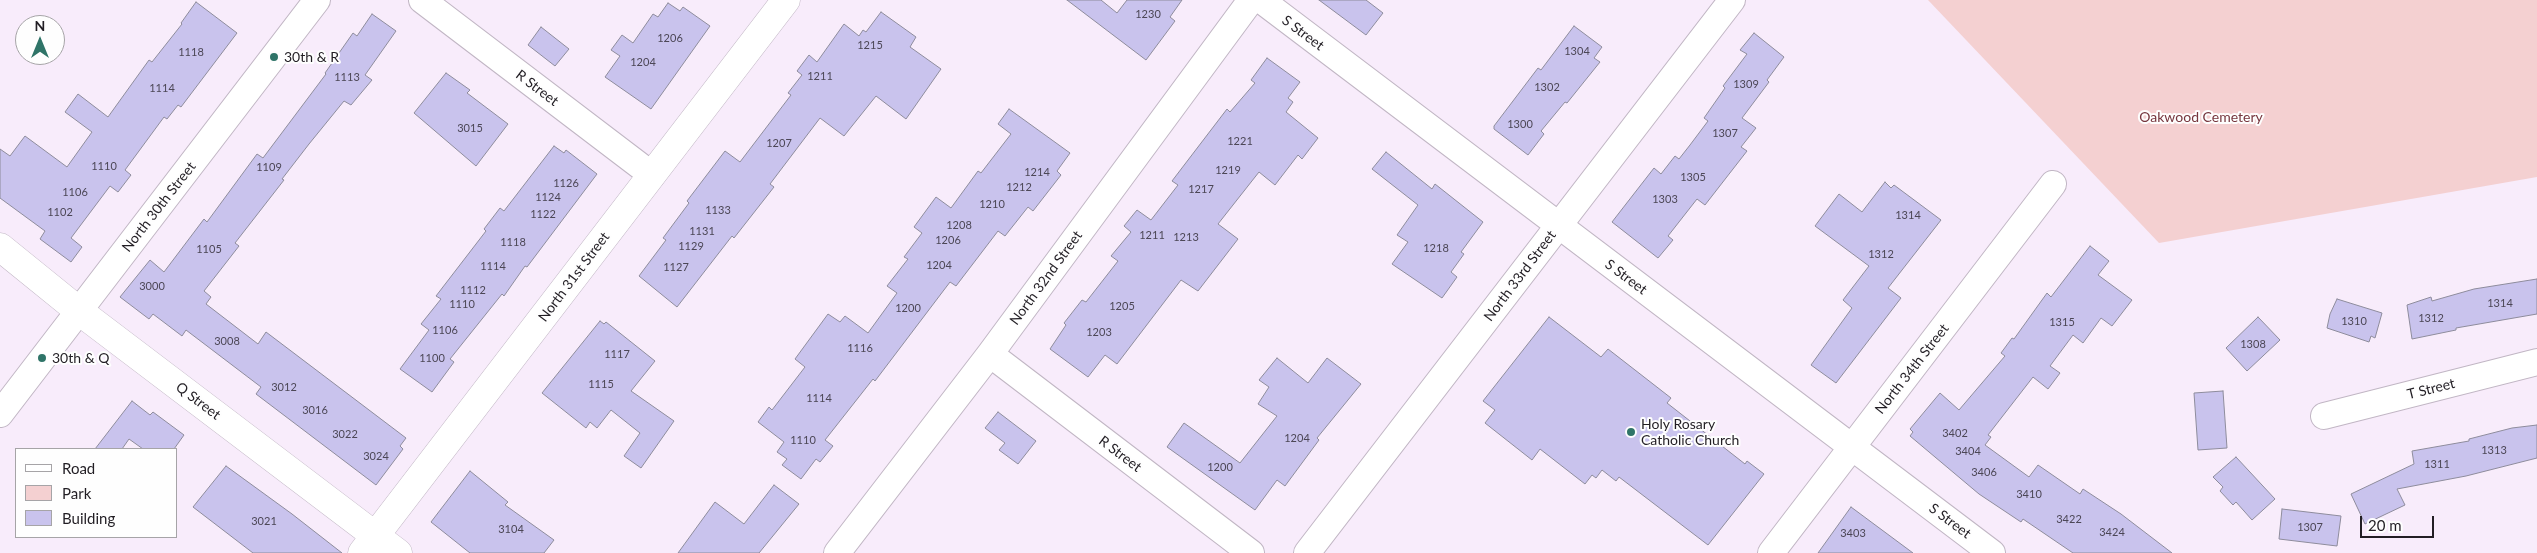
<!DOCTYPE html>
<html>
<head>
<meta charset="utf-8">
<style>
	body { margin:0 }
	#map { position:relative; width:2537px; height:553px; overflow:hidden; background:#f8ecfb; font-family:Lato,sans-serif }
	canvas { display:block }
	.legend { position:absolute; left:15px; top:448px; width:162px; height:90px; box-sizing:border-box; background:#fefefe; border:1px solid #a6a4a7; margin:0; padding:6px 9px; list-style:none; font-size:15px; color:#221e24 }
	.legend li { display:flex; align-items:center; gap:10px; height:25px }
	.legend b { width:25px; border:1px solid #a6a4a7 }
	.north { position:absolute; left:15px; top:15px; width:50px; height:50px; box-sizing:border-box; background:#fefefe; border:1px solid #a6a4a7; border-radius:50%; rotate:0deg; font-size:14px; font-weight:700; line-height:20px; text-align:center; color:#221e24 }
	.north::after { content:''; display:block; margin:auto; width:18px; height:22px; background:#2f7468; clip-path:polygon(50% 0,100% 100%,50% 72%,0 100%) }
	.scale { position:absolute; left:2360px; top:516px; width:74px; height:22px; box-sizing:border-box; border:2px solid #221e24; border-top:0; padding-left:6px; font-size:15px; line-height:18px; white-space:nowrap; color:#221e24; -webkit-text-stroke:4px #fefefe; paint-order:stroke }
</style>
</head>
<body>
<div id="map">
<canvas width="2537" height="553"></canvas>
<ul class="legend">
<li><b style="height:6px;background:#fff"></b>Road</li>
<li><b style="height:14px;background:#f4d0d1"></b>Park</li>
<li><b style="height:14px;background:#c9c3ed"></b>Building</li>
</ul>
<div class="north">N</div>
<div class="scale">20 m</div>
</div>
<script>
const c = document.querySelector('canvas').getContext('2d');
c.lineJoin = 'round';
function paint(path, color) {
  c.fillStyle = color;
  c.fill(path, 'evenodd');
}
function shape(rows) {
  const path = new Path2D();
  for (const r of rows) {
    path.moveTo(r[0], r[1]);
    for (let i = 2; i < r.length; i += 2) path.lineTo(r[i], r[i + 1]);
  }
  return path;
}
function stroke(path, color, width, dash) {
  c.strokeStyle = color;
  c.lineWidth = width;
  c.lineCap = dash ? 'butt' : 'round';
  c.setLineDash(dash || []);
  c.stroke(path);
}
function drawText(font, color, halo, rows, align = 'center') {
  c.font = font + ' Lato,sans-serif';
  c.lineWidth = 4;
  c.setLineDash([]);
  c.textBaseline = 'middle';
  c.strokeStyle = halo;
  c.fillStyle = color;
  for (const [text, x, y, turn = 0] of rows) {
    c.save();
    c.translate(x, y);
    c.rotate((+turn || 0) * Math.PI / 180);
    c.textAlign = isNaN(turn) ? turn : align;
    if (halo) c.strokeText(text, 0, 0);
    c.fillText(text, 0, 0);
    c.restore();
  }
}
paint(shape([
	[1928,0,2537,0,2537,177,2159,243]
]), '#f4d0d1');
const building = shape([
	[1067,0,1101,0,1117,13,1127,0,1182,0,1170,17,1175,21,1146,60,1067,0],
	[1319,0,1366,0,1383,13,1366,35,1319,0],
	[196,2,237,33,181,107,178,105,167,119,164,117,125,170,131,175,118,192,110,186,71,238,82,247,71,262,40,239,45,231,0,198,0,149,10,156,25,136,67,167,92,132,65,112,78,94,108,117,149,60,152,62,182,24,181,23,196,2],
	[668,3,680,11,683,7,710,26,651,109,605,77,620,56,611,50,622,35,633,43,653,14,658,17,668,3],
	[881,12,916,37,910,47,941,69,906,119,876,96,844,136,820,118,770,184,774,187,734,238,732,236,677,307,639,276,666,240,663,238,689,203,687,201,725,151,740,162,791,95,788,93,802,75,797,71,809,55,817,62,844,24,859,36,863,30,866,32,881,12],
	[372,14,396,31,365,75,372,80,351,105,344,101,309,144,282,179,284,180,235,243,239,246,204,291,211,297,206,304,258,344,266,332,406,438,400,446,403,449,376,485,256,394,261,387,186,330,182,336,153,314,149,319,120,297,150,260,164,272,204,219,207,222,257,154,263,158,326,74,325,73,353,33,357,36,372,14],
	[1574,26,1602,47,1594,58,1600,62,1567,103,1565,102,1541,131,1544,134,1528,155,1494,129,1494,126,1538,68,1541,70,1574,26],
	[541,27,569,49,555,66,528,45,541,27],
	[1754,33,1784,57,1767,80,1769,82,1742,118,1756,128,1741,147,1747,151,1705,205,1697,199,1668,236,1673,240,1658,258,1612,222,1654,168,1661,174,1675,156,1679,159,1690,145,1708,121,1704,118,1725,88,1723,86,1747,54,1740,50,1754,33],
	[1267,58,1300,82,1288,98,1293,102,1286,112,1318,138,1302,159,1298,155,1275,185,1259,172,1218,224,1238,239,1198,291,1181,280,1117,364,1105,355,1088,377,1050,349,1066,325,1064,323,1082,300,1086,302,1118,261,1111,256,1131,232,1124,226,1137,210,1151,220,1178,185,1172,181,1227,109,1230,112,1255,83,1251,80,1267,58],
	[446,73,470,90,467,93,508,124,476,166,414,113,446,73],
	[1009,109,1070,153,1057,171,1061,175,1033,211,1028,207,1005,236,998,231,956,286,950,282,875,381,873,379,825,440,833,446,820,462,816,459,801,479,782,465,787,459,777,452,784,442,758,422,769,407,772,410,805,367,795,359,828,314,840,322,845,316,868,333,897,293,887,286,908,259,904,257,922,233,914,227,936,197,951,208,978,171,981,173,1011,134,998,124,1009,109],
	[554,146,564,153,566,150,597,174,527,267,525,266,504,296,502,294,450,359,454,362,432,392,400,369,429,330,421,324,441,299,436,296,486,231,484,229,500,208,504,211,554,146],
	[1386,152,1432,189,1435,184,1483,222,1461,252,1464,254,1451,272,1457,277,1442,298,1392,264,1408,242,1397,235,1418,205,1372,169,1386,152],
	[1885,182,1891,188,1894,185,1941,220,1888,288,1901,298,1836,383,1811,365,1852,308,1843,300,1869,266,1815,226,1839,194,1862,212,1885,182],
	[2090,246,2109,261,2098,275,2132,300,2112,326,2101,318,2083,343,2073,335,2050,366,2060,373,2048,389,2033,377,1988,435,1991,437,1985,445,2029,477,2038,465,2080,494,2083,489,2121,514,2172,553,2073,553,2023,519,2021,522,1979,494,1910,436,1913,432,1910,429,1940,393,1959,410,2005,356,2001,353,2012,338,2014,339,2047,293,2051,297,2090,246],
	[2537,279,2537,314,2456,328,2456,330,2412,339,2407,305,2431,297,2432,301,2474,289,2537,279],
	[2337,299,2382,313,2375,338,2371,336,2369,342,2327,328,2330,314,2337,299],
	[1549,317,1601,357,1608,349,1671,398,1667,403,1745,464,1747,461,1764,474,1708,545,1619,477,1616,481,1602,470,1596,478,1592,475,1585,484,1540,449,1532,460,1485,423,1495,410,1483,401,1549,317],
	[2258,317,2280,340,2247,371,2226,348,2258,317],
	[600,321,604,324,606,322,655,361,631,391,674,421,641,468,624,456,640,433,611,410,597,428,590,422,586,428,542,393,600,321],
	[1277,358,1308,383,1327,358,1361,384,1317,438,1319,440,1285,486,1277,480,1255,510,1167,447,1184,423,1240,463,1277,416,1258,404,1269,387,1259,380,1277,358],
	[2223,391,2227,448,2198,450,2194,393,2223,391],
	[132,401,150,415,153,412,184,435,174,449,143,449,129,439,122,449,95,449,132,401],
	[998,412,1036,441,1018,464,999,450,1005,443,985,428,998,412],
	[2537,425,2537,458,2466,476,2397,489,2405,505,2365,524,2351,494,2414,464,2412,451,2469,441,2469,439,2512,428,2537,425],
	[2236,457,2275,499,2252,520,2236,502,2233,505,2220,491,2223,487,2213,477,2236,457],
	[226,466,292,514,342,553,253,553,193,507,226,466],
	[470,471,508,502,505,505,554,540,544,553,470,553,431,522,470,471],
	[774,485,799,504,759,553,678,553,715,502,744,524,774,485],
	[1851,507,1913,553,1818,553,1851,507],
	[2282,509,2341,516,2337,546,2279,539,2282,509]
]);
paint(building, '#c9c3ed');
stroke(building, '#8e8c9c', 1);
const minor = shape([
	[422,0,652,175],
	[1261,0,1992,553],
	[990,354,1251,553],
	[0,414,317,0],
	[2324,416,2537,362],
	[837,553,990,354,1251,0],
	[1307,553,1732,0],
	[1771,553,2053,184]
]);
const tertiary = shape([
	[0,247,79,311,398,553],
	[362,553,786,0]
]);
stroke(minor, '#c1b6c4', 28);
stroke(tertiary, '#c1b6c4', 29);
stroke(minor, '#fff', 26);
stroke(tertiary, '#fff', 28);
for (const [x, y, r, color] of [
	[274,57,5,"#2f7468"],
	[42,358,5,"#2f7468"],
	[1631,432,5,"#2f7468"]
]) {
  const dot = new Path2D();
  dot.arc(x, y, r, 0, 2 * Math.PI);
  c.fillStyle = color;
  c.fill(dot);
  stroke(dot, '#fefefe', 2);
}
drawText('11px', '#4c4756', null, [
	["1230",1148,14],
	["1206",670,38],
	["1215",870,45],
	["1304",1577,51],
	["1118",191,52],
	["1204",643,62],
	["1211",820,76],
	["1113",347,77],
	["1309",1746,84],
	["1302",1547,87],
	["1114",162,88],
	["1300",1520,124],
	["3015",470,128],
	["1307",1725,133],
	["1221",1240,141],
	["1207",779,143],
	["1110",104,166],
	["1109",269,167],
	["1219",1228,170],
	["1214",1037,172],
	["1305",1693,177],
	["1126",566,183],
	["1212",1019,187],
	["1217",1201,189],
	["1106",75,192],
	["1124",548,197],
	["1303",1665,199],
	["1210",992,204],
	["1133",718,210],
	["1102",60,212],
	["1122",543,214],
	["1314",1908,215],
	["1208",959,225],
	["1131",702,231],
	["1211",1152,235],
	["1213",1186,237],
	["1206",948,240],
	["1118",513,242],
	["1129",691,246],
	["1218",1436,248],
	["1105",209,249],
	["1312",1881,254],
	["1204",939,265],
	["1114",493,266],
	["1127",676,267],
	["3000",152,286],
	["1112",473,290],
	["1314",2500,303],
	["1110",462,304],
	["1205",1122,306],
	["1200",908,308],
	["1312",2431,318],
	["1310",2354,321],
	["1315",2062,322],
	["1106",445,330],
	["1203",1099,332],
	["3008",227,341],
	["1308",2253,344],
	["1116",860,348],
	["1117",617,354],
	["1100",432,358],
	["1115",601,384],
	["3012",284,387],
	["1114",819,398],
	["3016",315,410],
	["3402",1955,433],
	["3022",345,434],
	["1204",1297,438],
	["1110",803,440],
	["1313",2494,450],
	["3404",1968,451],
	["3024",376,456],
	["1311",2437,464],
	["1200",1220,467],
	["3406",1984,472],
	["3410",2029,494],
	["3422",2069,519],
	["3021",264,521],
	["1307",2310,527],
	["3104",511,529],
	["3424",2112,532],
	["3403",1853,533]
]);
drawText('14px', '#221e24', '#fefefe', [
	["S Street",1303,33,37],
	["R Street",537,88,37],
	["North 30th Street",159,207,-52],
	["North 33rd Street",1520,276,-53],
	["North 31st Street",574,277,-53],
	["S Street",1626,277,37],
	["North 32nd Street",1046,278,-54],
	["North 34th Street",1912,369,-52],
	["T Street",2431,389,-14],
	["Q Street",198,401,37],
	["R Street",1120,454,37],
	["S Street",1950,521,37]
]);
drawText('14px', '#221e24', '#fefefe', [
	["30th & R",284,57],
	["30th & Q",52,358],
	["Holy Rosary",1641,424],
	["Catholic Church",1641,440]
], 'left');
drawText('14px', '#76363e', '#fefefe', [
	["Oakwood Cemetery",2201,117]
]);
</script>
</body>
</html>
